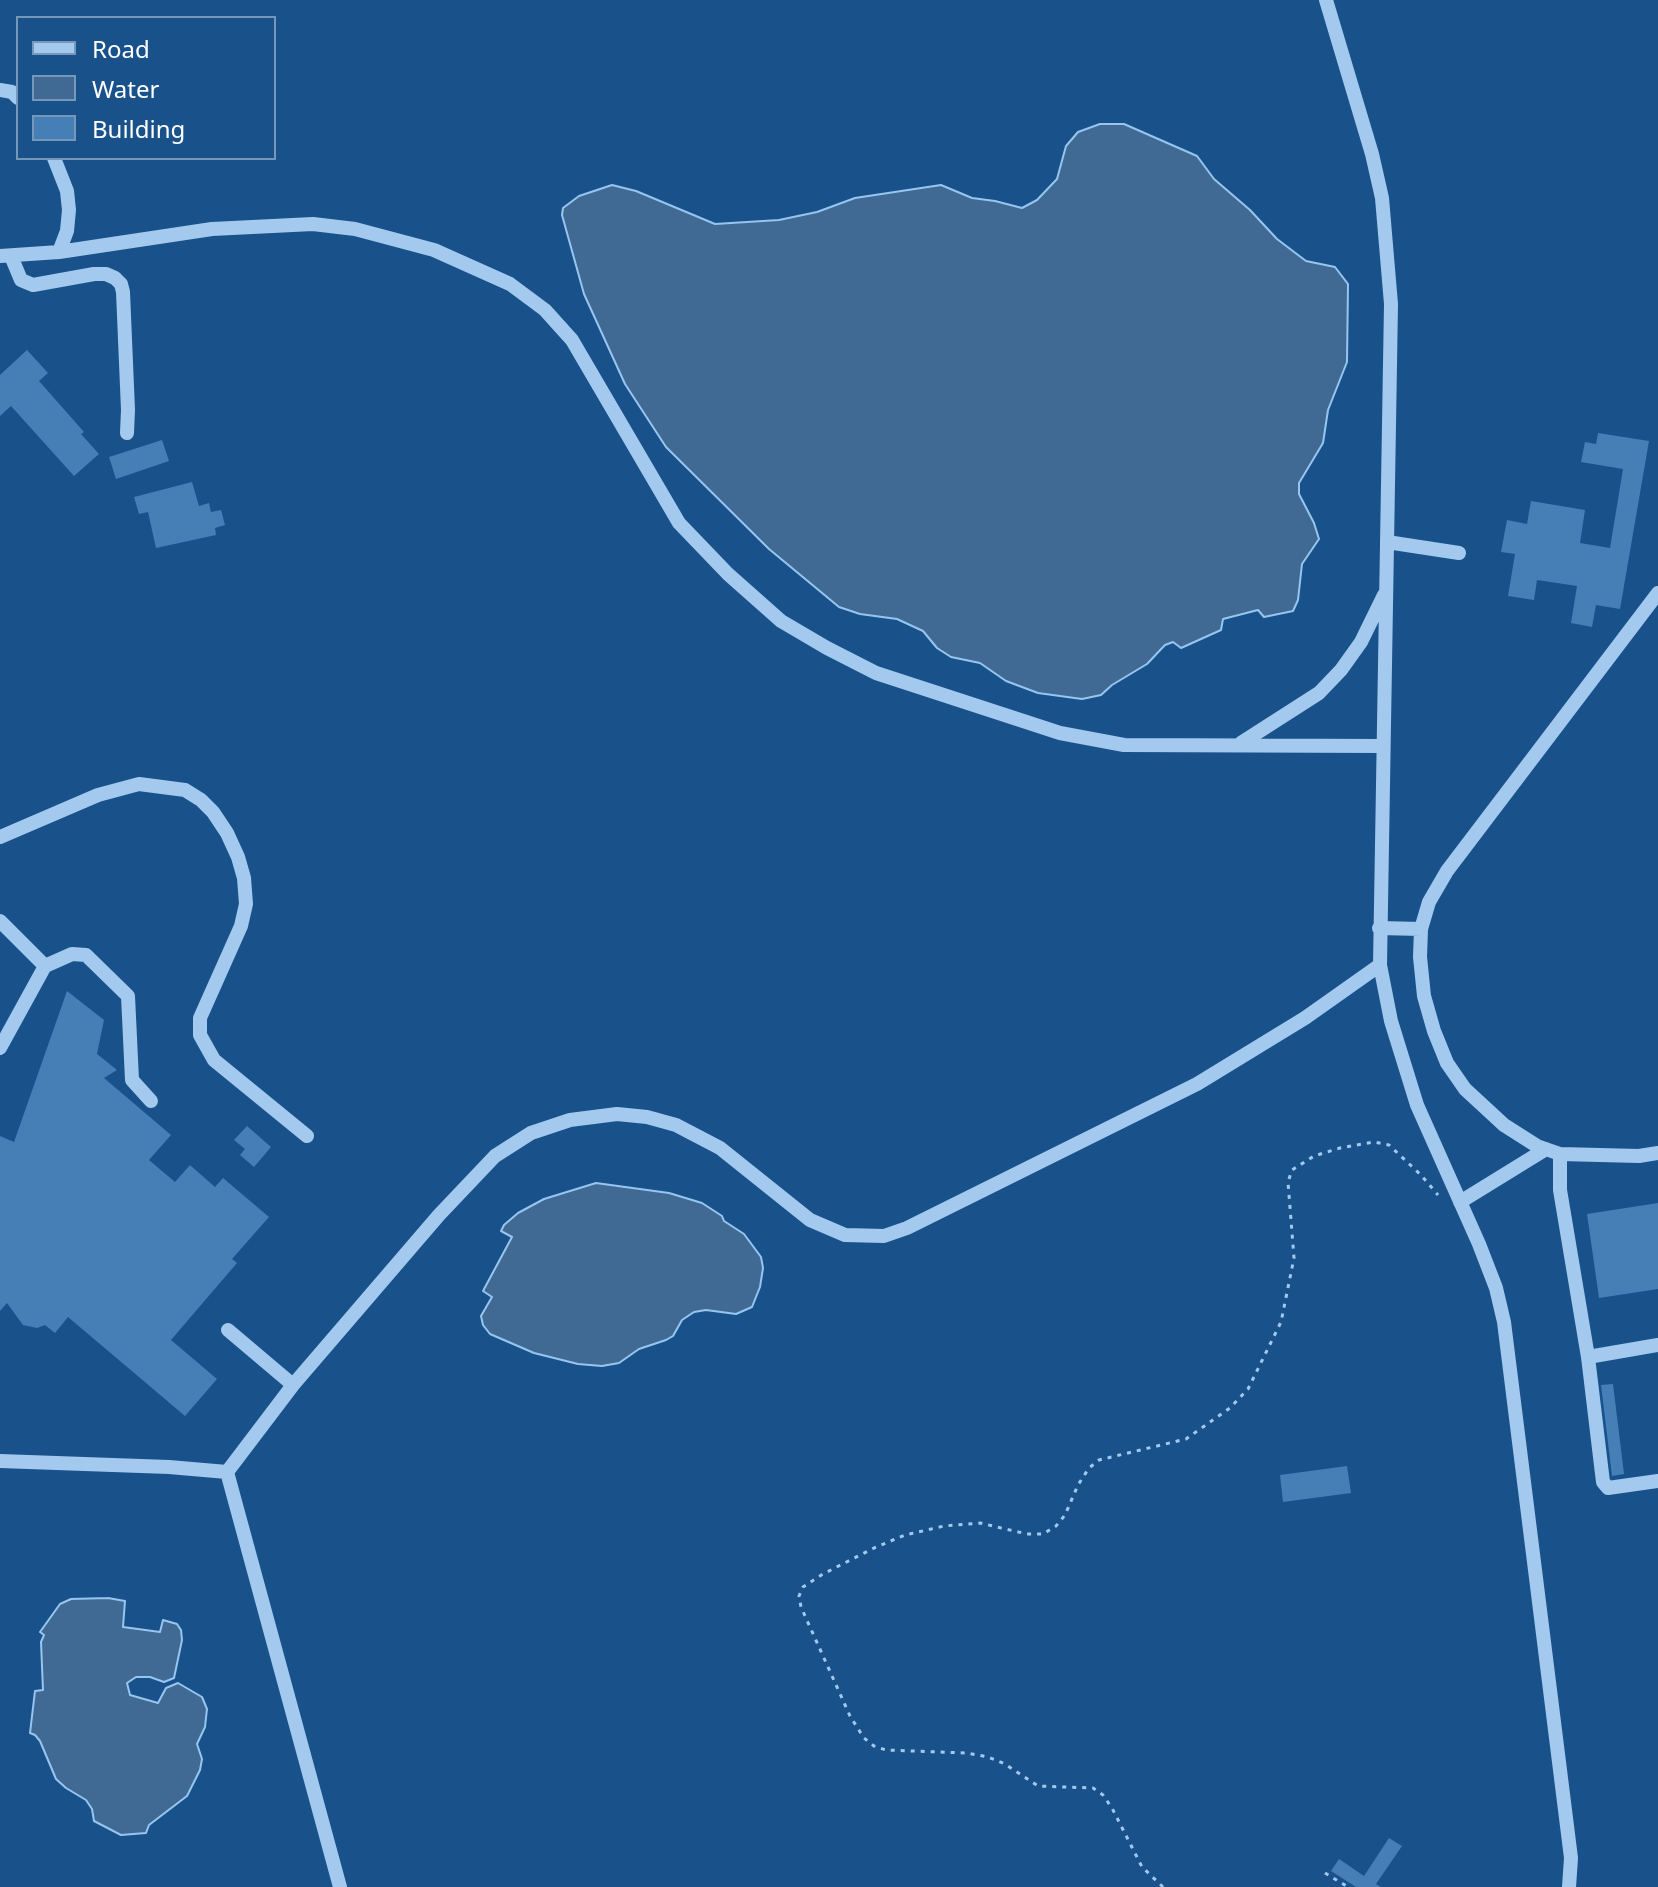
<!DOCTYPE html>
<html>
<head>
<meta charset="utf-8">
<style>
	body { margin:0 }
	#map { position:relative; width:1658px; height:1887px; overflow:hidden; background:#19528b; font-family:"Noto Sans",sans-serif }
	canvas { display:block }
	.legend { position:absolute; left:16px; top:16px; width:260px; height:144px; box-sizing:border-box; background:#19528b; border:2px solid #7597b9; margin:0; padding:10px 14px; list-style:none; font-size:24px; color:#fff }
	.legend li { display:flex; align-items:center; gap:16px; height:40px }
	.legend b { width:40px; border:2px solid #7597b9 }
</style>
</head>
<body>
<div id="map">
<canvas width="1658" height="1887"></canvas>
<ul class="legend">
<li><b style="height:10px;background:#a3caee"></b>Road</li>
<li><b style="height:22px;background:#406a93"></b>Water</li>
<li><b style="height:22px;background:#457fb6"></b>Building</li>
</ul>
</div>
<script>
const c = document.querySelector('canvas').getContext('2d');
c.lineJoin = 'round';
function paint(path, color) {
  c.fillStyle = color;
  c.fill(path, 'evenodd');
}
function shape(rows) {
  const path = new Path2D();
  for (const r of rows) {
    path.moveTo(r[0], r[1]);
    for (let i = 2; i < r.length; i += 2) path.lineTo(r[i], r[i + 1]);
  }
  return path;
}
function stroke(path, color, width, dash) {
  c.strokeStyle = color;
  c.lineWidth = width;
  c.lineCap = dash ? 'butt' : 'round';
  c.setLineDash(dash || []);
  c.stroke(path);
}
const water = shape([
	[1100,124,1124,124,1197,156,1214,179,1250,210,1277,239,1306,261,1335,267,1348,284,1347,362,1328,410,1323,443,1299,483,1299,494,1314,523,1319,539,1302,564,1298,600,1293,611,1264,617,1258,610,1223,619,1221,630,1181,648,1173,642,1165,645,1147,664,1112,685,1101,695,1082,699,1038,693,1006,681,980,663,951,657,937,648,923,631,897,619,860,614,839,607,769,549,666,447,625,384,584,294,562,215,563,208,579,196,612,185,636,191,715,224,779,220,817,212,855,198,941,185,972,198,995,201,1022,208,1037,200,1057,179,1066,146,1078,132,1100,124],
	[596,1183,669,1193,702,1203,722,1216,724,1221,744,1234,761,1257,763,1268,760,1287,752,1307,736,1314,706,1310,694,1312,682,1320,673,1336,666,1340,639,1349,619,1363,602,1366,578,1364,534,1353,490,1334,483,1325,481,1316,492,1297,483,1291,512,1237,501,1231,504,1225,518,1213,544,1199,596,1183],
	[108,1598,125,1601,123,1627,160,1632,163,1620,177,1624,181,1630,182,1640,174,1678,164,1682,150,1677,136,1677,127,1683,130,1695,158,1703,166,1688,178,1683,202,1697,207,1709,205,1727,197,1744,202,1759,200,1770,187,1796,149,1825,146,1833,121,1835,94,1821,92,1809,86,1800,66,1788,56,1779,40,1741,35,1735,30,1733,35,1691,43,1690,41,1642,44,1635,40,1632,60,1604,71,1599,108,1598]
]);
paint(water, '#406a93');
stroke(water, '#96c6f0', 2);
paint(shape([
	[27,350,48,373,39,381,84,432,81,434,99,454,74,476,11,406,0,416,0,375],
	[1598,433,1649,441,1620,609,1596,605,1592,627,1571,623,1577,586,1537,580,1534,600,1508,596,1515,554,1501,552,1507,520,1527,524,1531,501,1585,510,1580,543,1610,548,1623,469,1581,462,1585,442,1596,444],
	[162,440,169,461,116,479,109,457],
	[192,482,199,506,209,503,211,512,221,510,225,525,215,528,216,535,156,548,148,512,139,514,134,497],
	[67,991,104,1020,97,1054,117,1070,104,1078,171,1135,149,1160,175,1182,190,1165,215,1187,223,1178,269,1217,232,1259,237,1263,171,1340,217,1379,185,1416,68,1317,55,1333,45,1325,37,1328,23,1325,7,1303,0,1311,0,1136,14,1142],
	[247,1126,271,1147,254,1167,240,1155,245,1149,234,1140],
	[1658,1203,1658,1289,1599,1298,1587,1214],
	[1613,1384,1624,1474,1612,1476,1601,1385],
	[1347,1466,1351,1493,1283,1502,1280,1475],
	[1389,1838,1402,1846,1376,1884,1381,1887,1356,1887,1331,1871,1339,1859,1364,1876]
]), '#457fb6');
stroke(shape([
	[1325,1873,1348,1887],
	[1163,1887,1142,1867,1112,1808,1103,1795,1093,1788,1038,1786,1005,1764,988,1757,967,1753,886,1750,874,1746,864,1738,850,1716,801,1607,799,1596,803,1587,823,1574,874,1548,905,1535,944,1526,980,1523,1027,1534,1043,1534,1056,1526,1065,1515,1078,1485,1089,1468,1099,1460,1186,1439,1230,1408,1248,1389,1281,1322,1294,1258,1288,1182,1292,1170,1314,1156,1340,1148,1374,1142,1389,1145,1421,1175,1438,1195]
]), '#a3caee', 3, [4, 6]);
stroke(shape([
	[1326,0,1372,154,1382,198,1391,304,1380,965,1391,1021,1417,1105,1479,1244,1496,1288,1504,1322,1571,1858,1569,1887],
	[0,90,12,92,18,98],
	[54,158,67,191,69,210,67,231,59,252],
	[0,256,59,252,212,229,313,224,355,229,434,250,510,284,545,310,572,340,679,523,728,574,781,621,827,648,876,673,1060,733,1124,745,1382,746],
	[11,256,21,280,33,285,94,274,106,274,115,278,121,284,123,292,128,410,127,433],
	[1387,542,1459,553],
	[1658,593,1447,871,1429,902,1421,929,1420,957,1424,996,1434,1031,1447,1063,1465,1089,1504,1125,1537,1146,1560,1154,1639,1156,1658,1153],
	[1241,743,1319,693,1341,670,1361,642,1384,595],
	[0,837,98,795,139,784,185,790,201,800,213,812,227,833,238,857,244,878,246,904,241,926,200,1018,200,1035,214,1060,307,1136],
	[0,921,45,966,0,1048],
	[1379,928,1421,929],
	[45,966,72,954,86,955,128,996,132,1080,151,1101],
	[1560,1154,1560,1190,1588,1357,1658,1345],
	[1460,1202,1546,1149],
	[228,1330,293,1385],
	[1588,1357,1603,1482,1608,1488,1658,1481],
	[0,1461,169,1467,227,1472],
	[227,1472,293,1385,439,1215,495,1156,531,1133,570,1120,617,1114,647,1117,676,1125,720,1148,810,1220,845,1235,884,1236,907,1228,1197,1084,1305,1018,1380,965],
	[227,1472,340,1887]
]), '#a3caee', 14);
</script>
</body>
</html>
